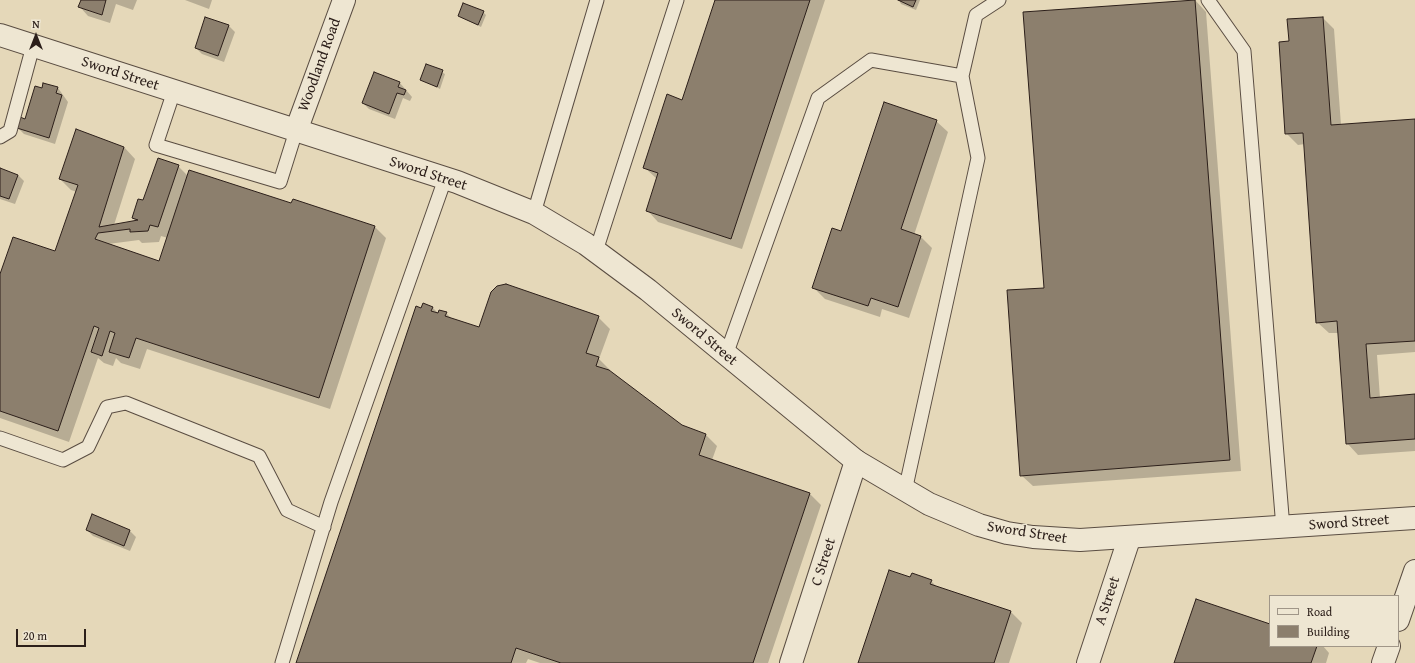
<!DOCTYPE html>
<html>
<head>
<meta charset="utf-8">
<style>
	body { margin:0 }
	#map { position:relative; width:1415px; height:663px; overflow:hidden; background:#e5d8b9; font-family:"Gentium Book Plus",serif }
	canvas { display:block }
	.legend { position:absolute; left:1269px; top:595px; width:130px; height:52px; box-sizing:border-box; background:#eee6d2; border:1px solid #a09688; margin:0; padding:5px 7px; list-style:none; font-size:12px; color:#2c1f1a }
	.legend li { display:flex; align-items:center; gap:8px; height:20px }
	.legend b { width:20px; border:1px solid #a09688 }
	.north { position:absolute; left:16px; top:16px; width:40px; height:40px; -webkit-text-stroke:3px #eee6d2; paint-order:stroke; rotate:0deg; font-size:11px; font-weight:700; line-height:16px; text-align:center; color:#2c1f1a }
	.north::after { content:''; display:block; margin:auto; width:14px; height:18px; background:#2c1f1a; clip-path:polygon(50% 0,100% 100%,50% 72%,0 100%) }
	.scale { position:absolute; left:16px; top:629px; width:70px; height:18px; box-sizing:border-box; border:2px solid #2c1f1a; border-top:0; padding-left:5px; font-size:12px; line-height:14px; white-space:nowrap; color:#2c1f1a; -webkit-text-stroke:3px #eee6d2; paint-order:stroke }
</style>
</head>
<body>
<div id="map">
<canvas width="1415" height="663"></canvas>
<ul class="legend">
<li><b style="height:5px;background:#eee6d2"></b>Road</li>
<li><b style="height:11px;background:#8c7f6d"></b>Building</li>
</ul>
<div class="north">N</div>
<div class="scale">20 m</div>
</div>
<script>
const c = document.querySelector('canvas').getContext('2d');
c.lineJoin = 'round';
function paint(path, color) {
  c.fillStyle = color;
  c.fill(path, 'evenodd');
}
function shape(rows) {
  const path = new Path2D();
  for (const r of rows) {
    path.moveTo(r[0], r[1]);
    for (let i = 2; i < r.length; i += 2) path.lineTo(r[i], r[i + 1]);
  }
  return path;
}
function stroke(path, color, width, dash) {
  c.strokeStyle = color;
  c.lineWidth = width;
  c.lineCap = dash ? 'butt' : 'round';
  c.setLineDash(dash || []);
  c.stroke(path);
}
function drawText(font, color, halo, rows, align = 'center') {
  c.font = font + ' "Gentium Book Plus",serif';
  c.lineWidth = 3;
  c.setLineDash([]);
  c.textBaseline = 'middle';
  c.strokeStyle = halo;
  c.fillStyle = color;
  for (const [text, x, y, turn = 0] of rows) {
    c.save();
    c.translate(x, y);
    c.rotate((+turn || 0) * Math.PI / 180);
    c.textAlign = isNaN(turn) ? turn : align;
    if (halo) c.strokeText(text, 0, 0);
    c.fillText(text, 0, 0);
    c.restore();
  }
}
paint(shape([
	[82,0,137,0,133,10,116,4,110,23,88,16,80,7],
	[185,0,212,0,209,9],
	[716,0,825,0,742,249,658,222,647,210,657,179,644,167,683,101],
	[899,0,920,0,916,10,901,4],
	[1195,0,1206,12,1241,471,1033,486,1021,475,1045,288],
	[483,12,486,15,481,27,459,16],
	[206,18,229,26,235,32,224,62,202,54,196,48],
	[1323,18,1334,29,1341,125,1415,120,1415,352,1377,355,1380,398,1415,395,1415,451,1358,455,1347,443,1339,333,1329,333,1317,322,1305,144,1298,145,1286,133,1290,42],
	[427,65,445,74,440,89,421,79],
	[374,74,400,83,412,97,410,101,403,98,395,119,369,109,363,103],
	[44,84,58,88,68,102,55,144,24,134,18,128,26,120],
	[936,121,948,132,914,235,921,237,932,248,909,318,882,309,880,317,825,299,813,287],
	[124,147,135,159,114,225,137,222,133,218,144,201,178,166,188,176,292,205,293,201,375,227,386,238,330,409,147,349,140,369,121,363,116,358,113,366,104,363,98,358,69,442,0,418,0,277,56,252,77,192,71,190,60,179],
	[161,236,168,238,160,262,108,244,139,240,142,243,159,242],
	[0,169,18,175,24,181,15,204,0,199],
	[432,307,439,314,446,313,452,319,480,328,598,317,610,329,599,359,610,370,609,371,681,426,706,435,717,446,712,460,810,494,821,505,768,663,540,663,528,659,526,663,298,663,422,309],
	[93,516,130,531,136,537,130,551,93,536,87,530],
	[911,578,931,581,938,588,1011,612,1022,623,1009,663,859,663],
	[1270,625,1270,646,1323,646,1329,653,1326,663,1175,663]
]), '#0003');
const building = shape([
	[81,0,106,0,102,15,78,7,81,0],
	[715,0,810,0,731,239,646,211,658,173,643,168,667,94,682,100,715,0],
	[898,0,916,0,913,7,898,0],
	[1195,0,1230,460,1020,476,1007,290,1044,288,1023,12,1195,0],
	[463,3,484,11,478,25,458,16,463,3],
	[205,17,229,25,218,56,195,48,205,17],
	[1323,17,1331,125,1415,119,1415,341,1366,344,1370,398,1415,394,1415,439,1346,444,1337,321,1316,323,1303,133,1285,134,1279,42,1289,41,1287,19,1323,17],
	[426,64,443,70,437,87,420,80,426,64],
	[374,72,400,82,398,87,406,90,404,95,397,93,389,114,362,103,374,72],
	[43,83,58,87,56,93,62,95,49,138,17,128,20,117,25,119,35,86,42,88,43,83],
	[884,102,937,120,901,229,921,236,898,307,871,298,868,306,812,288,832,228,841,231,884,102],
	[76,129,124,147,99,227,138,220,132,218,138,199,143,200,158,158,179,165,158,227,150,225,148,231,130,232,130,229,98,233,95,239,159,261,189,170,291,203,293,199,375,226,319,398,136,338,129,358,109,352,115,333,110,331,102,356,91,352,99,328,94,326,58,431,0,411,0,274,13,237,55,251,78,185,59,179,76,129],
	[0,168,18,175,9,199,0,196,0,168],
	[506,284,599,316,586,353,599,357,596,366,609,370,682,425,706,434,699,455,810,493,753,663,561,663,516,648,511,663,296,663,416,306,421,308,423,303,433,307,431,311,438,313,439,310,447,312,445,316,479,327,491,292,497,286,506,284],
	[92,514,130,530,124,546,86,530,92,514],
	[889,570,910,577,912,573,932,580,930,584,1011,611,994,663,858,663,889,570],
	[1196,599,1270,624,1270,646,1317,646,1311,663,1174,663,1196,599]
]);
paint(building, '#8c7f6d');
stroke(building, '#2c1f1a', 1);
const service = shape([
	[1208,0,1244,51,1283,528],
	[962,76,976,15,999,0],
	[174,91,156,145,280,182,296,131],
	[0,137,10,131,33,46],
	[534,213,597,0],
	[596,251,677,0],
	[726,355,818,98,871,60,962,76,978,158,905,491],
	[0,438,63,460,88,447,107,407,126,403,259,456,287,510,324,527],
	[282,663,331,502,445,179]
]);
const minor = shape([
	[296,131,344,0],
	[1398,620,1415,571],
	[791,663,856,461],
	[1088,663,1129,539],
	[1383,663,1389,646]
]);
const tertiary = shape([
	[0,35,457,182,534,213,586,244,648,290,856,461,929,504,979,525,1007,533,1033,537,1080,540,1415,518]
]);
stroke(service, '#5a4d42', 15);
stroke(minor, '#5a4d42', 24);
stroke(tertiary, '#5a4d42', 24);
stroke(service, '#eee6d2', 13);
stroke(minor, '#eee6d2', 22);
stroke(tertiary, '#eee6d2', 22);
drawText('15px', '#2c1f1a', '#eee6d2', [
	["Woodland Road",320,65,-70],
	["Sword Street",120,74,18],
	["Sword Street",428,174,18],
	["Sword Street",704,337,40],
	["Sword Street",1349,523,-4],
	["Sword Street",1027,533,9],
	["C Street",824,562,-72],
	["A Street",1108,601,-72]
]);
</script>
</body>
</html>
